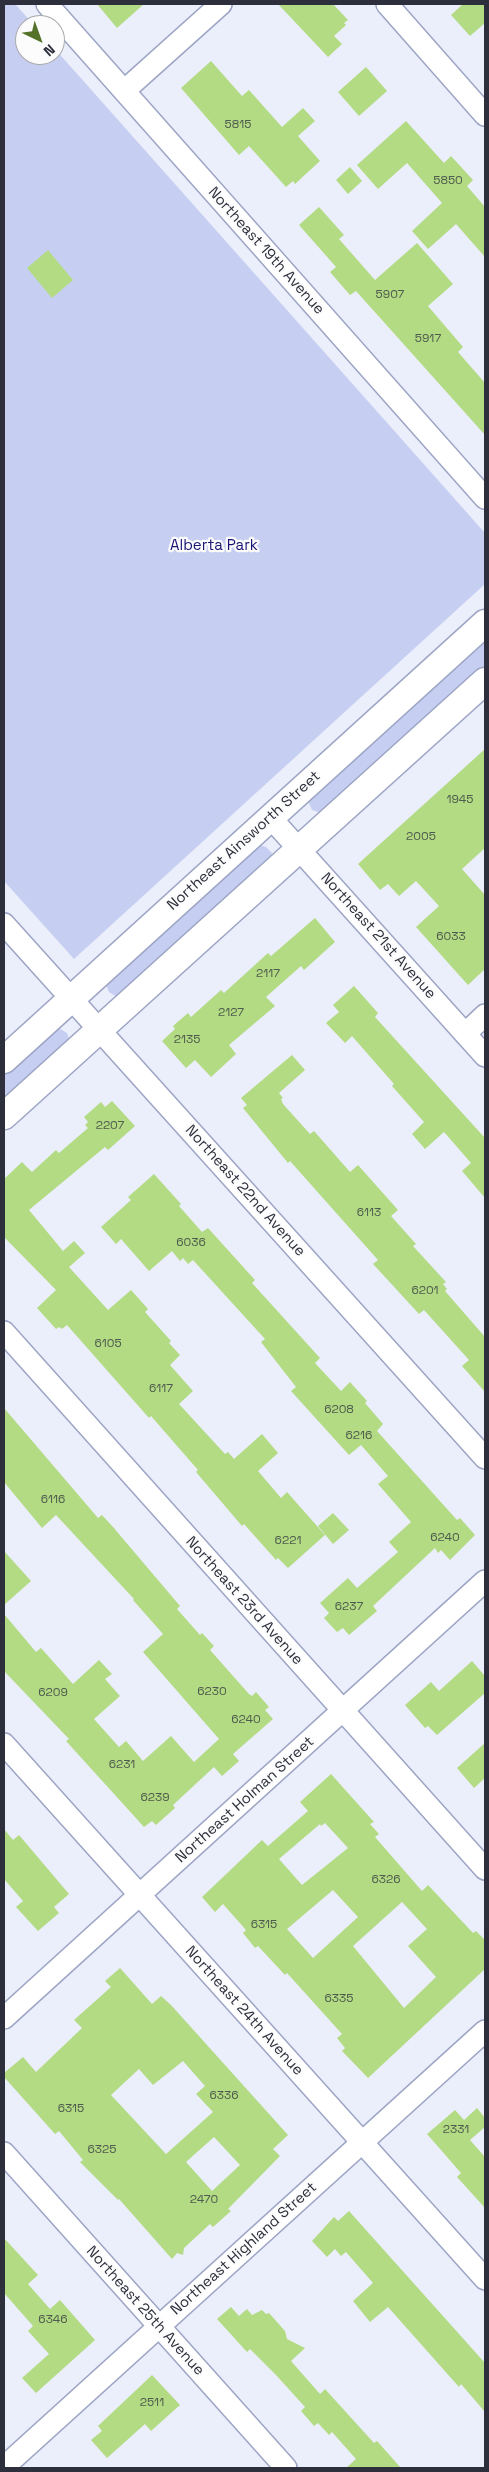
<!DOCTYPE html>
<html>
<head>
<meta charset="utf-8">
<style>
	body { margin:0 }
	#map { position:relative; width:489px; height:2472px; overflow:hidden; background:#ebeefb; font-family:"Space Grotesk",sans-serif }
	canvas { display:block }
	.frame { position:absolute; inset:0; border:5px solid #2d303c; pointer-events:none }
	.north { position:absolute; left:15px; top:15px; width:50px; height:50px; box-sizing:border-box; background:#fcfcfc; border:1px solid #a9aaaf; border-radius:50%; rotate:138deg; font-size:14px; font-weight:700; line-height:20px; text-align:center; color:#2d303c }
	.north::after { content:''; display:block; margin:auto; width:18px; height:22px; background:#547329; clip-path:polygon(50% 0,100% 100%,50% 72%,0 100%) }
</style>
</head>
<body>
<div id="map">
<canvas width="489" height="2472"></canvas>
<div class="frame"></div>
<div class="north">N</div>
</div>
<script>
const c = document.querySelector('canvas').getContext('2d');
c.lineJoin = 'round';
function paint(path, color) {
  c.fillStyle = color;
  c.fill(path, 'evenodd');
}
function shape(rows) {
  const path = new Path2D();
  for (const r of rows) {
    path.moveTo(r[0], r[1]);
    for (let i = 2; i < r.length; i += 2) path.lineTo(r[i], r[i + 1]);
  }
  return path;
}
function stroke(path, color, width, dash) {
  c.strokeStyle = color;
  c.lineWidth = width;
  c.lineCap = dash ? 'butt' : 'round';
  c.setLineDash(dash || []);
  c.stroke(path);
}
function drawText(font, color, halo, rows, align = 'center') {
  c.font = font + ' "Space Grotesk",sans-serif';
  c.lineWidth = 4.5;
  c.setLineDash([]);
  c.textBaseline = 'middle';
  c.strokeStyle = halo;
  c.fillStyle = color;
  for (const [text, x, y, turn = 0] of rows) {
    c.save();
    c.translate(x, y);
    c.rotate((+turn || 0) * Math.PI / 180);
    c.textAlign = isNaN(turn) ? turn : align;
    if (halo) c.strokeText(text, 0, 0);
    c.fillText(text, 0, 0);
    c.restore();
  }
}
paint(shape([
	[4,4,15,4,34,25,25,25,25,55,55,55,55,49,485,533,485,584,74,959,4,881],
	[485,636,485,669,321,813,312,810,308,801],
	[259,845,266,847,272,853,268,864,117,997,109,992,106,985],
	[57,1027,67,1033,70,1042,4,1105,4,1071]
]), '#c6cff1');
paint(shape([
	[97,4,144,4,117,28],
	[278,4,333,4,348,20,344,23,346,25,334,36,342,44,328,57],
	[463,4,485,4,485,23,470,36,451,15],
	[211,61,242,96,249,90,282,127,303,108,315,121,298,136,320,161,295,184,293,181,286,187,249,146,239,155,181,88],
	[366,67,387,91,359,116,338,92],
	[406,121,444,163,451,156,473,180,467,186,485,207,485,257,456,224,428,249,412,231,442,203,407,163,378,189,357,165],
	[350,167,362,181,348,194,336,180],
	[319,207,344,235,339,239,375,280,417,243,453,284,428,306,463,347,458,352,485,383,485,435,356,291,350,295,330,272,336,267,299,225],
	[48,250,73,280,52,298,27,268],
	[485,749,485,848,462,869,485,895,485,969,468,985,416,927,439,906,416,881,399,896,388,884,380,890,358,864],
	[315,918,335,942,304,970,301,966,266,997,275,1006,229,1045,236,1054,211,1077,195,1060,186,1068,162,1041,175,1029,173,1026,188,1013,191,1017,221,990,224,993,268,953,271,956],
	[354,986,378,1013,375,1017,485,1138,485,1198,462,1171,471,1163,444,1132,425,1149,412,1134,424,1122,392,1086,394,1084,352,1036,345,1043,326,1023,339,1012,333,1005],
	[292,1055,305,1070,279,1093,283,1098,281,1099,283,1104,310,1134,314,1131,350,1172,358,1165,398,1210,391,1216,416,1244,413,1246,446,1282,443,1284,447,1289,445,1291,485,1337,485,1392,462,1366,469,1360,424,1310,419,1314,385,1277,373,1264,378,1260,290,1161,288,1163,243,1108,247,1105,241,1098],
	[112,1101,135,1126,108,1150,105,1147,29,1210,63,1251,74,1241,85,1253,69,1267,108,1310,131,1290,148,1309,145,1312,171,1341,169,1343,180,1355,170,1365,193,1391,179,1404,225,1454,228,1452,234,1459,262,1434,278,1453,258,1471,281,1498,287,1492,325,1535,288,1568,278,1558,276,1560,244,1524,242,1526,196,1472,198,1470,151,1416,149,1418,67,1325,62,1329,59,1327,56,1329,37,1308,56,1290,4,1237,4,1179,22,1162,32,1172,56,1150,59,1153,88,1128,85,1125,88,1122,84,1117,101,1102,105,1107],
	[154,1174,181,1204,179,1206,202,1232,208,1228,255,1280,252,1283,320,1358,315,1363,341,1391,350,1382,367,1401,365,1403,383,1424,377,1431,457,1520,460,1518,475,1535,450,1560,441,1550,438,1553,435,1548,373,1606,377,1611,349,1635,343,1628,337,1632,324,1618,329,1613,320,1603,348,1578,357,1588,398,1552,389,1542,411,1522,378,1484,388,1476,361,1445,349,1455,291,1391,296,1387,261,1342,265,1339,193,1260,188,1264,183,1258,180,1261,172,1251,149,1271,121,1239,116,1244,101,1227,131,1200,128,1197],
	[4,1408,98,1518,102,1515,113,1527,180,1606,177,1609,200,1635,202,1633,214,1646,210,1650,249,1694,252,1696,256,1692,269,1707,265,1710,273,1719,233,1754,239,1761,222,1776,214,1767,173,1805,175,1808,156,1825,152,1821,144,1827,66,1741,69,1739,4,1671,4,1614,36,1652,41,1648,73,1684,99,1660,112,1674,105,1679,120,1696,94,1719,119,1747,126,1741,143,1761,171,1736,194,1762,219,1739,143,1652,163,1634,133,1600,134,1599,56,1515,42,1528,4,1482],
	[333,1513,349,1530,333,1544,318,1526],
	[4,1551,31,1581,4,1605],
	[472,1661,485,1676,485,1693,437,1735,428,1726,425,1728,405,1705,431,1682,439,1691],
	[485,1743,485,1778,474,1788,457,1768],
	[331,1774,374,1822,370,1824,379,1834,375,1837,422,1891,428,1885,473,1933,476,1931,485,1940,485,1969,368,2078,342,2051,345,2048,337,2038,342,2034,287,1973,285,1975,258,1946,255,1948,243,1933,246,1930,223,1904,215,1912,202,1897,262,1840,268,1846,308,1811,300,1802],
	[325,1823,348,1848,302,1885,279,1859,320,1824,321,1826],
	[333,1890,358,1917,313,1958,287,1929],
	[402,1902,427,1929,408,1946,436,1977,404,2008,353,1946],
	[4,1829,13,1840,19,1835,69,1894,54,1907,59,1913,38,1931,16,1907,23,1901,4,1879],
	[120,1968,152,2004,161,1996,171,2005,288,2135,273,2149,280,2156,228,2209,231,2211,213,2227,210,2224,184,2248,183,2255,177,2253,172,2259,119,2199,118,2200,80,2162,83,2160,59,2131,55,2134,4,2077,4,2073,23,2057,36,2072,82,2028,74,2020,111,1987,105,1981],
	[183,2061,205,2086,196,2094,213,2112,166,2154,111,2095,139,2069,153,2085],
	[214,2137,240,2165,212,2191,186,2162],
	[477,2108,485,2118,485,2127,470,2140,485,2157,485,2208,457,2177,461,2173,427,2134,455,2110,464,2120],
	[349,2211,485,2363,485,2412,461,2384,459,2387,388,2307,370,2322,353,2301,373,2283,346,2252,341,2256,335,2249,327,2257,312,2241,334,2217,338,2221],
	[4,2238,38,2275,28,2284,50,2309,60,2300,95,2340,36,2393,22,2378,49,2354,28,2331,33,2326,4,2293],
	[231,2307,239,2316,247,2309,252,2315,262,2310,266,2314,269,2313,285,2331,287,2339,305,2348,291,2361,320,2394,325,2389,374,2443,377,2441,401,2468,346,2468,356,2459,332,2432,329,2435,318,2423,314,2426,301,2411,305,2407,276,2375,250,2349,247,2352,217,2319],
	[152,2375,180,2405,151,2431,145,2424,107,2458,91,2440,102,2431,98,2426]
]), '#b3db83');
const minor = shape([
	[47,4,485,498],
	[387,4,485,115],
	[124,91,221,4],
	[270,817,485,1056],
	[4,924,485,1458],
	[465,1034,485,1015],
	[4,1332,485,1869],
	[4,1744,485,2279],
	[4,2018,485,1581],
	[4,2153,286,2468],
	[4,2467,485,2031]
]);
const tertiary = shape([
	[4,1060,485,623],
	[4,1116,485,681]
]);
stroke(minor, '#9da5c4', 24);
stroke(tertiary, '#9da5c4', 29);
stroke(minor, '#fff', 21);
stroke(tertiary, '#fff', 26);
drawText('12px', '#4e5b4e', null, [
	["5815",238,125],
	["5850",448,181],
	["5907",390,295],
	["5917",428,339],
	["1945",460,800],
	["2005",421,837],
	["6033",451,937],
	["2117",268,974],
	["2127",231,1013],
	["2135",187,1040],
	["2207",110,1126],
	["6113",369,1213],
	["6036",191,1243],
	["6201",425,1291],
	["6105",108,1344],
	["6117",161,1389],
	["6208",339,1410],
	["6216",359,1436],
	["6116",53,1500],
	["6240",445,1538],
	["6221",288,1541],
	["6237",349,1607],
	["6230",212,1692],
	["6209",53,1693],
	["6240",246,1720],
	["6231",122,1765],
	["6239",155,1798],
	["6326",386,1880],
	["6315",264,1925],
	["6335",339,1999],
	["6336",224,2096],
	["6315",71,2109],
	["2331",456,2130],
	["6325",102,2150],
	["2470",204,2200],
	["6346",53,2320],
	["2511",152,2403]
]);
drawText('15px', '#2d303c', '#fcfcfc', [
	["Northeast 19th Avenue",266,251,48],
	["Northeast Ainsworth Street",244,841,-42],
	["Northeast 21st Avenue",378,936,48],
	["Northeast 22nd Avenue",245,1191,48],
	["Northeast 23rd Avenue",244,1601,48],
	["Northeast Holman Street",245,1800,-42],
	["Northeast 24th Avenue",244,2011,48],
	["Northeast Highland Street",244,2249,-42],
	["Northeast 25th Avenue",145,2311,48]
]);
drawText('15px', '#191574', '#fcfcfc', [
	["Alberta Park",214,546]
]);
</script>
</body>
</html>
